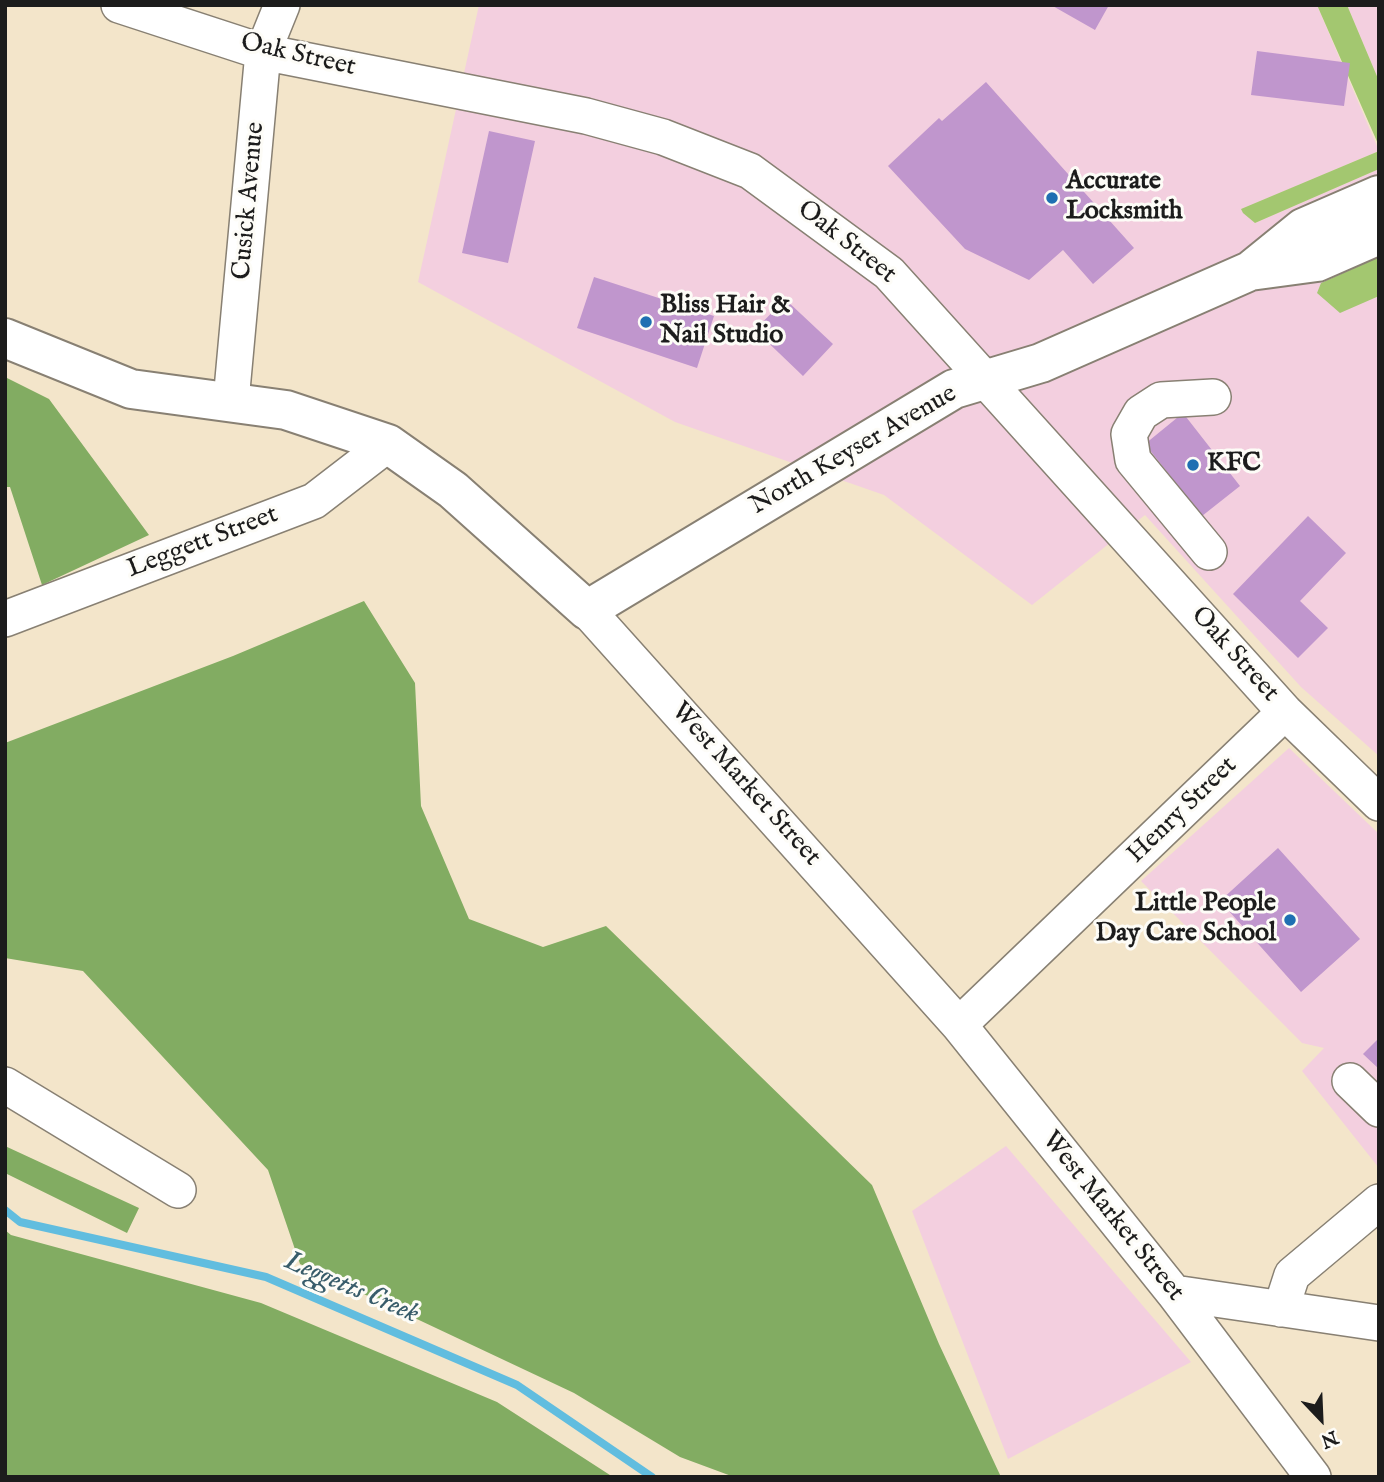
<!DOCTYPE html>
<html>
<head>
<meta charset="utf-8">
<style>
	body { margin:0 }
	#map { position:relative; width:1384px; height:1482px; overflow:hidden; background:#f3e5ca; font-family:"IM FELL English",serif }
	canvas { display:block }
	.frame { position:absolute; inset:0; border:7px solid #1c1c1c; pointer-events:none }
	.north { position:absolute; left:1286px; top:1384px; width:70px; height:70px; -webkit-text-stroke:5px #fdfcf7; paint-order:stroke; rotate:157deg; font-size:19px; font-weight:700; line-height:28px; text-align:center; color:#1c1c1c }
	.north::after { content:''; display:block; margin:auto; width:24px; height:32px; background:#1c1c1c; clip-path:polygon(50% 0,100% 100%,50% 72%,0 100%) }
</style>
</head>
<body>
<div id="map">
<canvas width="1384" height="1482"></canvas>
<div class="frame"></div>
<div class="north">N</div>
</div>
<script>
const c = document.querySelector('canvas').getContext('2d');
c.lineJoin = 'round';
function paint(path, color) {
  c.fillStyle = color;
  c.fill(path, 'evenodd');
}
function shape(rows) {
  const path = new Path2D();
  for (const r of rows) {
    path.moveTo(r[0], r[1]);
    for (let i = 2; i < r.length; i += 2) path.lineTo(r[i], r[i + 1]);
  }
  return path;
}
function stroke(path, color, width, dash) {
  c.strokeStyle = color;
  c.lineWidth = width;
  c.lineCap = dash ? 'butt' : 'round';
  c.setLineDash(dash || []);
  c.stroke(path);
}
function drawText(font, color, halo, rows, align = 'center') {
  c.font = font + ' "IM FELL English",serif';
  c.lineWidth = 6;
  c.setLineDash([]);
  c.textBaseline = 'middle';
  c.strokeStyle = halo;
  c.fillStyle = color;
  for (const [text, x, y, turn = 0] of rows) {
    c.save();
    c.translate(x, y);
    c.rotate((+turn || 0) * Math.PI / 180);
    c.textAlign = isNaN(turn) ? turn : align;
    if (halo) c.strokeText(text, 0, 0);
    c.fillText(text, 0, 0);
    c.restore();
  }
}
paint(shape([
	[479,5,1317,5,1379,151,1242,209,1255,223,1379,169,1379,756,1301,687,1145,515,1032,605,884,495,675,422,418,282],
	[1347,5,1379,5,1379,81],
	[1289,748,1379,834,1379,1168,1302,1071,1324,1048,1302,1043,1141,881],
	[1006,1146,1191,1362,1008,1459,912,1211]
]), '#f3cfdf');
paint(shape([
	[1317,5,1347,5,1379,81,1379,146],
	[1379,151,1379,169,1255,223,1243,213,1241,209],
	[1379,257,1379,296,1340,313,1317,293,1321,283]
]), '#a3c770');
paint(shape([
	[5,377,49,399,149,535,42,585,10,487,5,487],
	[364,601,415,683,421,806,469,919,543,947,606,926,872,1185,939,1344,1001,1477,734,1477,680,1457,574,1393,300,1264,268,1170,83,971,5,958,5,743,233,656],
	[5,1146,139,1208,127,1233,5,1173],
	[5,1230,11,1235,261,1303,497,1402,613,1477,5,1477]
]), '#82ac62');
stroke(shape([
	[5,1210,20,1222,266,1277,517,1385,652,1477]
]), '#61bddf', 8);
paint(shape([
	[1051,5,1109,5,1095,30],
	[1257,51,1350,63,1344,106,1251,95],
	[986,82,1134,248,1093,284,1063,250,1029,280,965,249,888,166,939,118,942,121],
	[489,131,535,141,508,263,462,253],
	[594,277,714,316,697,368,577,328],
	[785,299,833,344,803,376,755,330],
	[1183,413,1240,486,1202,516,1145,444],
	[1308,516,1346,553,1300,601,1328,628,1298,658,1233,594],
	[1278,848,1360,939,1301,992,1220,901],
	[1379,1038,1379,1069,1363,1054]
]), '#c096cd');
const minor = shape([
	[119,5,263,52,586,116,663,137,750,171,889,273,1285,712,1379,803],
	[231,401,263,52,282,5],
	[1209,552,1133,460,1129,434,1141,413,1161,400,1213,397],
	[587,610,959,1025,1174,1293,1313,1477],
	[5,619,314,501,388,444],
	[959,1025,1285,712],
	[1350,1081,1379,1109],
	[5,1085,178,1190],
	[1174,1293,1379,1323],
	[1281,1309,1292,1275,1379,1202]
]);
const major = shape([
	[1250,271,1303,228,1379,195],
	[5,338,131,389,286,410,388,444,453,490,587,610,954,389,1041,363,1250,271,1317,262,1379,235]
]);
stroke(minor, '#888073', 38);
stroke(major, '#888073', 42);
stroke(minor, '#fff', 35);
stroke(major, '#fff', 38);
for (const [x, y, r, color] of [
	[1052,198,7,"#1f6fb2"],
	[646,322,7,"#1f6fb2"],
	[1193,465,7,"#1f6fb2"],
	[1290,920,7,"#1f6fb2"]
]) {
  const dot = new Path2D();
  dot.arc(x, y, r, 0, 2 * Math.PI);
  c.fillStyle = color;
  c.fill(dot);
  stroke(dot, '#fdfcf7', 2.5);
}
drawText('26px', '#1c1c1c', '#fdfcf7', [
	["Oak Street",298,56,13],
	["Cusick Avenue",250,201,-85],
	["Oak Street",846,243,38],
	["North Keyser Avenue",854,451,-30],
	["Leggett Street",203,543,-21],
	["Oak Street",1234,655,48],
	["West Market Street",745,785,48],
	["Henry Street",1183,811,-44],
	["West Market Street",1112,1217,51]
]);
drawText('bold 26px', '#1c1c1c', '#fdfcf7', [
	["Accurate",1066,183],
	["Locksmith",1066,213],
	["Bliss Hair &",660,307],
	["Nail Studio",660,337],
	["KFC",1207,465],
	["Little People",1276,905,"right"],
	["Day Care School",1276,935,"right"]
], 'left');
drawText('italic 28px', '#385c6a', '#fdfcf7', [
	["Leggetts Creek",351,1289,23]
]);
</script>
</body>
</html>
